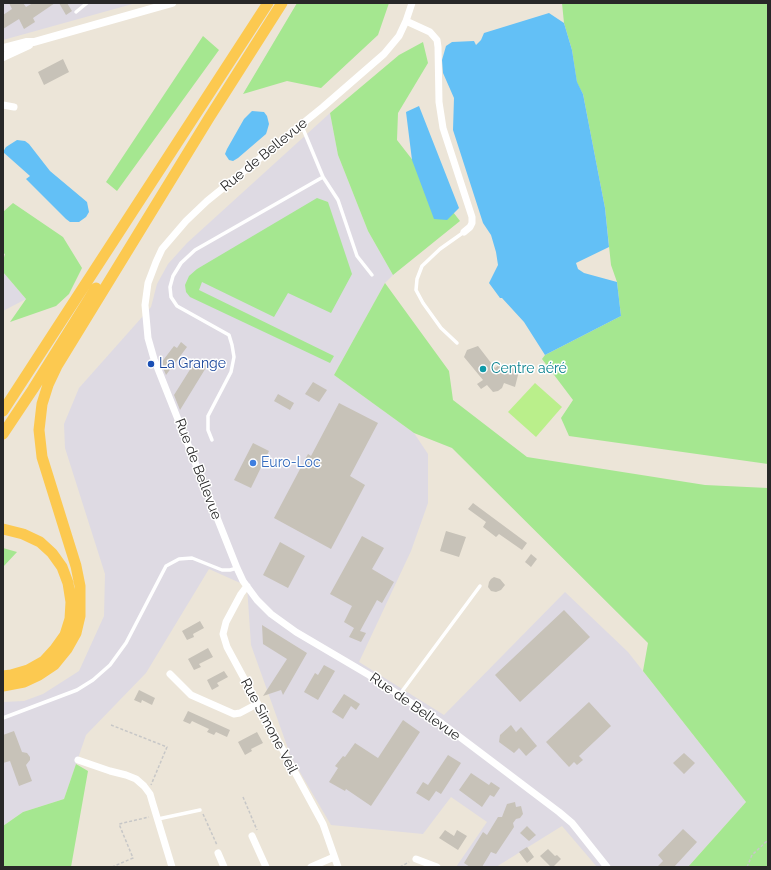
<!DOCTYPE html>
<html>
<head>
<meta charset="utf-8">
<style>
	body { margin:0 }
	#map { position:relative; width:771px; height:870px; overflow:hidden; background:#ece5d8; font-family:Raleway,sans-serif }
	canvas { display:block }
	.frame { position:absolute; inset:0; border:4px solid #282828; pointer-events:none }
</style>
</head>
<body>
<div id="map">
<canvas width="771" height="870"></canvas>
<div class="frame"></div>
</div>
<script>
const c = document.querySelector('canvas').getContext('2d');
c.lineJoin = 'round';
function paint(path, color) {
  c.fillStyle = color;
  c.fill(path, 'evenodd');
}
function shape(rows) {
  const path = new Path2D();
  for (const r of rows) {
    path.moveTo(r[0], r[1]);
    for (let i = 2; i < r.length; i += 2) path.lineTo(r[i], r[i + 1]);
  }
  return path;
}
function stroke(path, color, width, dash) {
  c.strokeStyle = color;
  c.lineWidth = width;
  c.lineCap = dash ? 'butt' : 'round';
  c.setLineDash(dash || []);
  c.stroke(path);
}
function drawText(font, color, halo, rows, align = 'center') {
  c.font = font + ' Raleway,sans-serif';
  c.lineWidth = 3;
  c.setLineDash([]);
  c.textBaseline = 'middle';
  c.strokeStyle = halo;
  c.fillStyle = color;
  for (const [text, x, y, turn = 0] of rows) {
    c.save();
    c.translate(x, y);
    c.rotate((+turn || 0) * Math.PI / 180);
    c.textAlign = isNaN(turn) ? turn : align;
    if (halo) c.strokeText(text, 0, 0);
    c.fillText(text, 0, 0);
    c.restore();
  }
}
paint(shape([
	[3,3,136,3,3,40],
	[330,113,338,155,368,231,393,275,385,283,334,375,414,433,428,454,428,503,411,551,359,662,444,715,565,592,628,652,746,802,688,867,597,867,562,826,496,867,456,867,487,822,451,797,423,834,331,825,291,757,251,645,247,586,209,569,146,673,86,735,64,799,23,812,3,826,3,702,24,701,43,694,79,671,104,616,105,574,65,448,64,424,79,388,151,307,157,284,168,264,187,243],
	[3,272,26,299,3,311]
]), '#dedae3');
paint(shape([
	[297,3,389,3,378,35,321,88,287,81,243,94],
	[562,3,768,3,768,464,569,436,561,418,573,400,542,359,545,355,621,316,617,282,611,265,605,208,583,94,577,83,572,50,564,23],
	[203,36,219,50,117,191,106,182],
	[423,42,428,63,398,113,397,140,460,221,393,275,368,231,338,155,330,113,399,55],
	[317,198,328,202,352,274,331,313,288,293,274,317,202,282,199,290,334,356,330,363,190,297,186,292,185,285,189,276,197,269],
	[13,203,63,237,82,268,69,294,56,306,10,322,26,299,3,272,3,261,5,254,3,253,3,212],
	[385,283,449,371,453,400,527,457,705,485,768,488,768,867,688,867,746,802,643,671,648,643,452,448,414,433,334,375],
	[3,548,17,552,3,567],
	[76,764,88,771,71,867,3,867,3,826,23,812,64,799]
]), '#a5e790');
paint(shape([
	[535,383,562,407,536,437,508,412]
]), '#baef8b');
paint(shape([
	[549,13,564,23,572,50,577,82,583,94,605,208,609,247,576,263,578,269,584,273,617,282,621,316,545,355,524,322,502,298,500,298,489,283,498,265,496,252,491,235,483,223,453,130,454,98,443,73,442,60,446,46,452,42,474,41,476,45,481,40,484,33],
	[419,106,459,208,447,220,434,219,412,160,406,112],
	[252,111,264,112,267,116,269,124,267,131,266,134,238,158,233,161,229,160,225,154,227,149,244,119],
	[17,140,25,141,29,144,50,171,87,202,89,212,86,217,79,222,70,222,66,219,26,179,30,176,3,152,6,147]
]), '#63c0f6');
paint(shape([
	[9,3,23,3,26,7,33,3,55,3,33,18,35,22,24,29,19,19,3,29,3,15,12,9],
	[59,3,67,3,72,11,66,15],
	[63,59,69,72,44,85,38,72],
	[181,342,187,347,166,375,161,363,174,346,177,348],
	[478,346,495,368,499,365,504,371,508,368,510,371,513,368,518,375,515,387,504,383,502,388,498,391,493,392,487,385,481,389,477,384,483,380,464,357,467,350],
	[196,360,207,366,180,410,174,395],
	[313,382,327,390,319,402,305,394],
	[278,394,294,403,290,410,274,401],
	[339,403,378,423,350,476,365,485,331,549,274,518,308,454,311,456],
	[253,443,269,451,251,488,234,480],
	[473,503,527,543,522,550,499,534,496,537,483,527,486,522,468,509],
	[446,531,466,537,459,557,440,551],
	[362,536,384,548,372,569,394,582,382,603,377,600,360,631,366,633,361,642,349,637,354,628,344,622,352,606,330,594],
	[280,542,305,556,288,588,263,575],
	[531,554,537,559,531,567,525,562],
	[494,577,500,579,505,585,501,590,496,592,491,591,488,587,489,582,491,579],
	[564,610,590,637,520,702,495,675],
	[200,621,204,628,193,634,194,637,187,640,182,631],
	[262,625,307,653,283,695,281,690,263,696,287,659,263,644],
	[208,648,213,657,199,664,201,667,194,670,188,659],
	[324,665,335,671,318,700,304,692,315,673,318,675],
	[224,671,228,677,217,683,219,686,212,690,207,680],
	[139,690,155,698,152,705,142,700,141,703,134,700],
	[344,694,360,704,356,710,351,706,343,719,332,712],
	[589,702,611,726,579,756,583,760,577,765,574,762,569,767,546,742],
	[188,711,230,730,227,737,216,732,214,735,207,732,209,729,192,721,190,724,183,721],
	[403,720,420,732,371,806,346,789,345,791,329,782,338,768,335,766,343,756,345,757,355,743,378,758],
	[511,725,516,732,521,727,537,746,526,756,519,748,514,753,499,742,500,735],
	[14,731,22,752,27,753,30,757,30,760,26,765,32,781,19,786,10,761,3,763,3,735],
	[257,732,263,743,251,749,252,751,245,755,238,742],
	[684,753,695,763,684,774,673,763],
	[448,755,461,763,441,794,436,791,429,801,416,793,423,782,428,785],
	[471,773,489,785,491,782,500,788,494,797,490,795,482,807,459,790],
	[515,802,516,807,521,806,523,814,520,818,516,819,513,823,514,827,496,854,491,852,482,867,470,867,464,863,483,832,487,835,498,817,502,817,507,804],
	[527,826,536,835,529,841,520,833],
	[683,829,697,842,674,867,657,867,663,861,658,855],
	[445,830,454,836,457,830,467,836,458,850,439,838],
	[527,847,534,857,527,863,519,852],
	[548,849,555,856,557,855,561,859,553,867,551,867,540,856]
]), '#c7c2b8');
stroke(shape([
	[111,725,167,747,151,785],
	[243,797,257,830],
	[203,814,217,845],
	[112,867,133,858,119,824,149,817],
	[400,867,409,862],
	[747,867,752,855,768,840]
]), '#c7c7c7', 1.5, [3, 2]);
stroke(shape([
	[76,12,87,3],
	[301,124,323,177,338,200,357,256,372,275],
	[457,343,441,328,423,303,416,290,417,279,422,266,440,249,464,232],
	[212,440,208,430,208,416,231,372,234,357,232,345,229,335,177,306,171,297,170,287,173,276,181,263,195,250,323,177],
	[400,694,480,586],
	[3,718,77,690,93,680,110,665,126,643,166,566,179,559,192,558,222,570,230,570,237,568],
	[158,819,200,810]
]), '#fff', 3.5);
stroke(shape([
	[412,3,406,21,399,36,384,54,323,107,207,201,186,221,162,249,156,262,148,283,145,305,148,338,154,359,237,568,243,581,257,600,271,614,296,632,369,675,440,722,559,812,572,823,607,867],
	[406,21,430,32,437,40,438,47,439,102,443,128,472,217,472,223,470,227,464,232],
	[3,105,14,107],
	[247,586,241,594,226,622,223,634,227,647,323,824,338,867],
	[170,674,191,695,234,714,240,713,257,704],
	[78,760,110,771,126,775,136,779,144,786,150,794,152,801,172,867],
	[252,836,266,867],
	[218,853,224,867],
	[416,859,437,867],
	[311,867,334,857]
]), '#fff', 7);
stroke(shape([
	[3,48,26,42,34,42,172,3],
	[3,57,29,45]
]), '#fff', 8);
stroke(shape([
	[3,411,268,3],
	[3,434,33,389,96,288],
	[3,529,23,534,40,542,52,553,62,567,68,583,71,602,70,619,65,635,55,649,44,661,28,670,11,675,3,676],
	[3,686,24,682,39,675,54,665,67,649,76,633,80,616,80,586,76,566,42,457,39,430,42,404,48,385,57,366,209,118,282,3]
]), '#fcc950', 11);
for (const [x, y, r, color] of [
	[151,364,4,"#1a4fb4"],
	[483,369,4,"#0f9aa8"],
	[253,463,4,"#3f7fe0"]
]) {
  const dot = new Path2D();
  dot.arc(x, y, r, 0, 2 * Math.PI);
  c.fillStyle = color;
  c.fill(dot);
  stroke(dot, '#fff', 1.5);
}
drawText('14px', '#282828', '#fff', [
	["Rue de Bellevue",264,155,-39],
	["Rue de Bellevue",198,469,69],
	["Rue de Bellevue",415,707,35],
	["Rue Simone Veil",269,726,62]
]);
drawText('14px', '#164399', '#fff', [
	["La Grange",159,364]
], 'left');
drawText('14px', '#0d838f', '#fff', [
	["Centre aéré",491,369]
], 'left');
drawText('14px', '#366cbe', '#fff', [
	["Euro-Loc",261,463]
], 'left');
</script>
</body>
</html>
